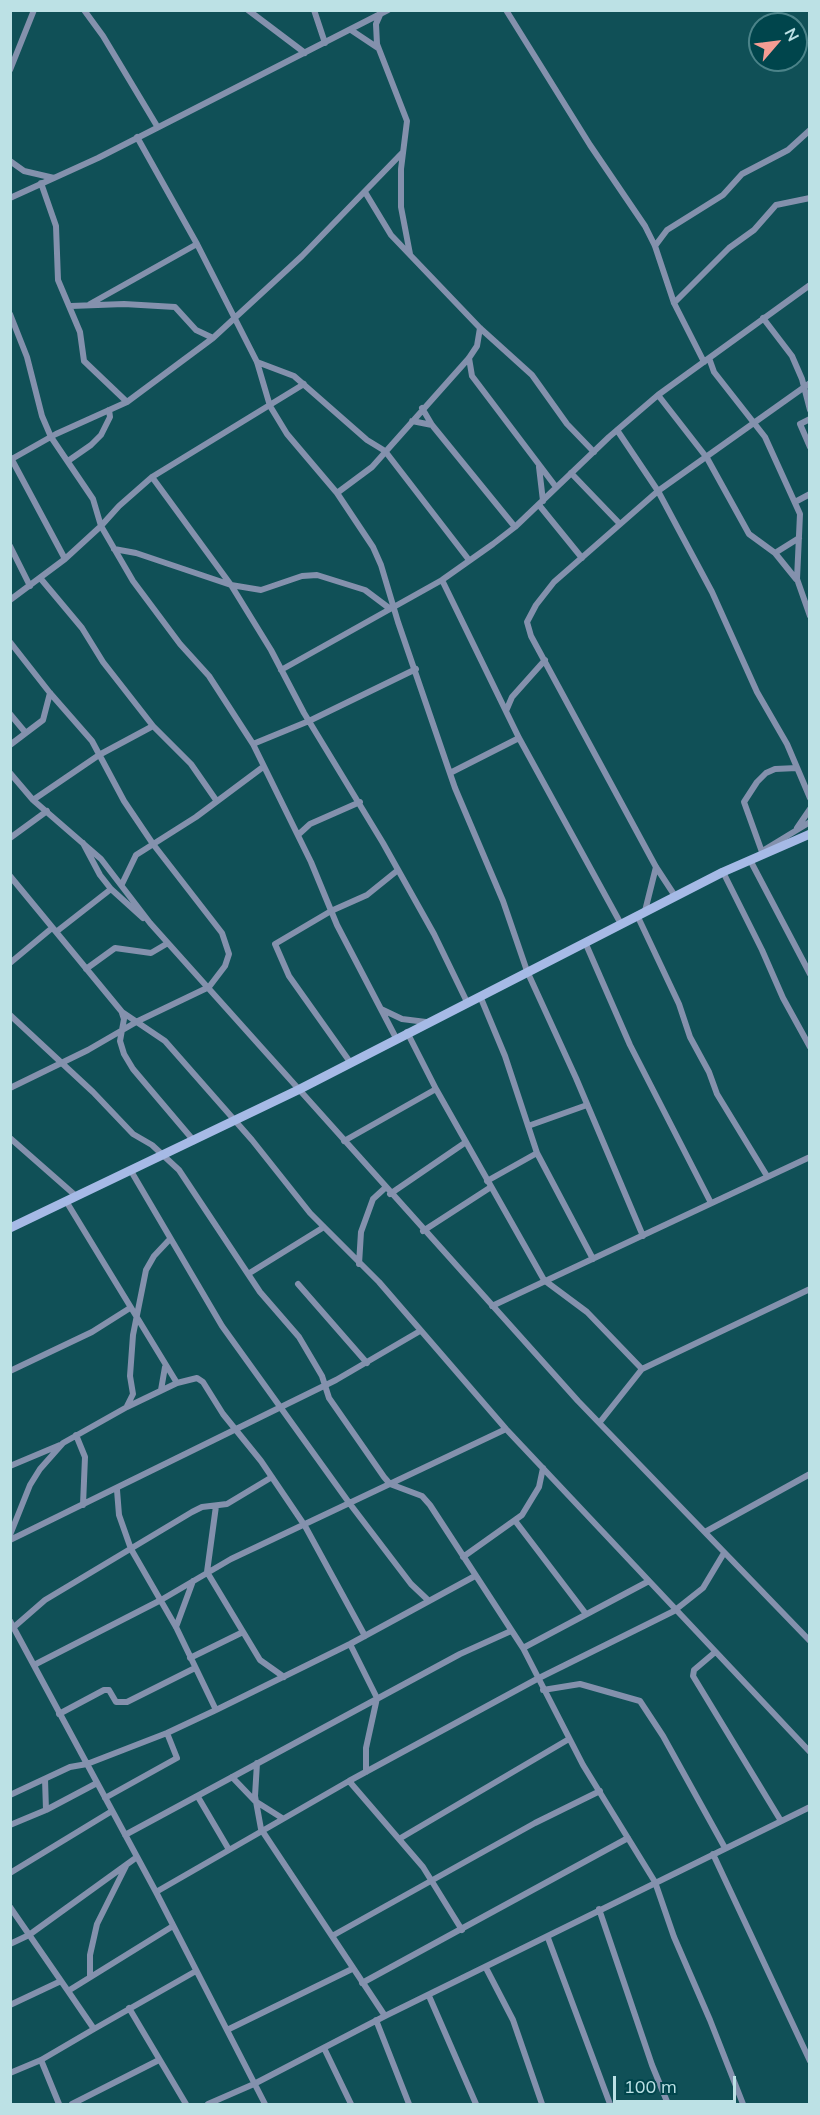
<!DOCTYPE html>
<html>
<head>
<meta charset="utf-8">
<style>
	body { margin:0 }
	#map { position:relative; width:820px; height:2115px; overflow:hidden; background:#105057; font-family:Mulish,sans-serif }
	canvas { display:block }
	.frame { position:absolute; inset:0; border:12px solid #bce1e5; pointer-events:none }
	.north { position:absolute; left:748px; top:12px; width:60px; height:60px; box-sizing:border-box; background:#00454c; border:2px solid #4b8389; border-radius:50%; rotate:62deg; font-size:16px; font-weight:700; line-height:24px; text-align:center; color:#bce1e5 }
	.north::after { content:''; display:block; margin:auto; width:21px; height:27px; background:#f59c93; clip-path:polygon(50% 0,100% 100%,50% 72%,0 100%) }
	.scale { position:absolute; left:613px; top:2076px; width:123px; height:27px; box-sizing:border-box; border:3px solid #bce1e5; border-top:0; padding-left:8px; font-size:18px; line-height:21px; white-space:nowrap; color:#bce1e5; -webkit-text-stroke:4px #00454c; paint-order:stroke }
</style>
</head>
<body>
<div id="map">
<canvas width="820" height="2115"></canvas>
<div class="frame"></div>
<div class="north">N</div>
<div class="scale">100 m</div>
</div>
<script>
const c = document.querySelector('canvas').getContext('2d');
c.lineJoin = 'round';
function shape(rows) {
  const path = new Path2D();
  for (const r of rows) {
    path.moveTo(r[0], r[1]);
    for (let i = 2; i < r.length; i += 2) path.lineTo(r[i], r[i + 1]);
  }
  return path;
}
function stroke(path, color, width, dash) {
  c.strokeStyle = color;
  c.lineWidth = width;
  c.lineCap = dash ? 'butt' : 'round';
  c.setLineDash(dash || []);
  c.stroke(path);
}
stroke(shape([
	[84,10,103,36,157,126],
	[248,10,305,53],
	[314,10,325,43],
	[506,10,590,145,645,226,655,246,674,303,704,362],
	[380,15,376,24,377,44,407,121,401,169,401,207,410,254],
	[351,30,378,48],
	[10,70,34,10],
	[137,137,197,244,257,362,270,406,287,434,337,493,373,547,381,565,398,622,455,788,503,901,527,971,576,1078,643,1236],
	[10,161,24,171,54,178],
	[41,183,56,226,58,280,80,332,84,361,127,402],
	[365,192,391,235,480,328,532,375,567,424,594,452],
	[10,198,98,158,388,10],
	[655,246,667,230,723,195,742,174,788,150,810,130],
	[674,303,729,248,754,230,776,205,810,198],
	[90,304,197,244],
	[71,306,124,304,175,307,196,330,213,338],
	[10,314,27,357,42,416,51,437,93,499,101,526,133,581,180,644,209,676,253,744,311,862,337,925,396,1038],
	[763,318,792,356,802,379,810,410],
	[469,358,472,376,556,487],
	[709,358,714,372,765,437,800,514,797,579,810,616],
	[257,362,294,376,367,440,385,451,469,560],
	[658,395,707,458,749,534,775,553,796,579],
	[422,408,432,425,515,527],
	[810,419,800,424,810,447],
	[412,421,432,425],
	[617,430,658,491,712,592,757,692,787,744,810,798],
	[11,458,65,559],
	[10,460,56,434,127,402,213,338,302,256,403,152],
	[68,461,91,445,101,435,110,417,109,410],
	[539,467,543,501],
	[571,473,620,524],
	[152,477,231,585,271,650,304,713,383,843,434,934,467,1002],
	[337,493,372,467,469,358,477,346,480,328],
	[795,502,810,494],
	[539,505,582,558],
	[10,546,30,586],
	[114,549,136,553,231,585,261,590,302,576,317,575,365,590,389,608],
	[775,553,799,538],
	[41,579,82,628,103,662,153,726,191,764,216,800],
	[442,580,519,738,621,924],
	[10,600,65,559,101,526,119,506,152,477,304,384],
	[10,642,50,693,92,741,124,801,153,844,222,933,229,954,225,966,209,987,138,1021,88,1050,10,1088],
	[281,670,442,580,493,544,515,527,609,437,658,395,810,285],
	[506,711,512,697,545,660],
	[10,714,25,732],
	[253,744,309,721,416,669],
	[10,745,43,720,50,693],
	[10,773,33,800,101,859,150,923,578,1401,810,1641],
	[450,773,519,738],
	[33,800,99,755,153,726],
	[797,828,810,809],
	[298,835,310,824,360,802],
	[10,838,47,811],
	[83,843,100,875,111,889,143,918],
	[764,850,810,822],
	[762,852,744,802,757,782,766,773,775,769,797,768],
	[750,860,810,974],
	[723,872,762,950,783,998,810,1047],
	[10,876,122,1012,165,1041,252,1140,310,1213,379,1282,506,1429,810,1752],
	[122,884,136,855,196,817,263,767],
	[675,896,656,867,531,636,527,622,536,605,554,582,658,491,810,383],
	[645,911,656,867],
	[637,915,679,1004,690,1037,709,1072,717,1094,767,1176],
	[56,932,111,889],
	[585,942,630,1045,711,1203],
	[10,963,52,928],
	[86,969,115,948,151,953,168,943],
	[480,996,505,1056,537,1153,487,1181],
	[381,1009,402,1019,426,1022],
	[122,1013,124,1019,120,1041,124,1054,133,1069,194,1141],
	[10,1015,93,1092,133,1134,152,1145,179,1170,260,1292,299,1337,322,1376,329,1398,384,1477,390,1484,422,1496,430,1505,523,1648,583,1765,655,1882,674,1937,710,2020,743,2104],
	[407,1032,436,1089,544,1280,587,1312,642,1369,600,1422],
	[350,1062,289,976,275,944,331,911,367,895,398,870],
	[528,1126,587,1105],
	[10,1138,76,1196],
	[344,1141,436,1089],
	[537,1153,593,1259],
	[131,1171,222,1326,350,1504,411,1584,429,1601],
	[390,1194,466,1142],
	[66,1201,177,1383],
	[423,1231,491,1187],
	[359,1264,361,1232,373,1199,385,1188],
	[248,1274,324,1227],
	[298,1284,367,1363],
	[492,1306,810,1157],
	[642,1369,810,1289],
	[10,1371,92,1332,130,1308],
	[161,1390,165,1367],
	[127,1406,133,1394,130,1376,133,1335,146,1270,154,1256,170,1239],
	[76,1435,85,1457,83,1505],
	[10,1466,60,1445],
	[117,1490,119,1515,131,1549,176,1627,216,1710],
	[216,1506,207,1572,260,1660,284,1677],
	[516,1522,586,1614],
	[705,1532,810,1474],
	[10,1535,30,1485,40,1469,63,1443,127,1407,177,1383,197,1378,203,1382,223,1414,261,1461,305,1526,365,1636],
	[10,1540,336,1380,420,1331],
	[463,1557,522,1515,539,1487,543,1468],
	[10,1621,156,1892,265,2104],
	[14,1627,45,1600,192,1512,202,1507,227,1504,272,1477],
	[176,1627,193,1581],
	[350,1644,377,1698,366,1748,366,1772],
	[523,1648,649,1581],
	[714,1653,694,1670,693,1676,781,1821],
	[190,1658,243,1632],
	[34,1665,161,1600,231,1559,506,1429],
	[543,1690,580,1684,640,1701,663,1736,725,1848],
	[59,1714,104,1690,109,1690,116,1702,127,1702,195,1668],
	[257,1763,255,1796,261,1829,385,2016],
	[232,1777,255,1801,282,1818],
	[45,1779,46,1810],
	[349,1781,423,1867,462,1930],
	[10,1795,70,1767,87,1764,167,1733,216,1710,350,1644,475,1576],
	[198,1797,228,1848],
	[105,1798,177,1758,167,1733],
	[10,1825,46,1810,97,1783],
	[125,1835,460,1654,511,1631],
	[399,1839,569,1739],
	[713,1854,810,2061],
	[10,1873,112,1811],
	[156,1892,349,1781,537,1679,674,1611,703,1588,724,1553],
	[10,1907,68,1991],
	[599,1909,652,2065,668,2104],
	[332,1936,535,1823,600,1791],
	[548,1938,610,2104],
	[10,1944,29,1935,137,1857],
	[486,1968,513,2020,542,2104],
	[90,1977,90,1955,97,1924,126,1866],
	[362,1983,628,1838],
	[429,1996,476,2104],
	[10,2005,61,1981],
	[129,2008,186,2104],
	[376,2020,409,2104],
	[94,2029,196,1971],
	[227,2030,352,1969],
	[324,2048,351,2104],
	[41,2060,59,2104],
	[10,2073,41,2060,94,2029,68,1991,173,1926],
	[72,2104,159,2060],
	[208,2104,254,2084,385,2016,810,1807]
]), '#8491ad', 6);
stroke(shape([
	[10,1228,300,1089,723,872,810,834]
]), '#a6bae6', 9);
</script>
</body>
</html>
